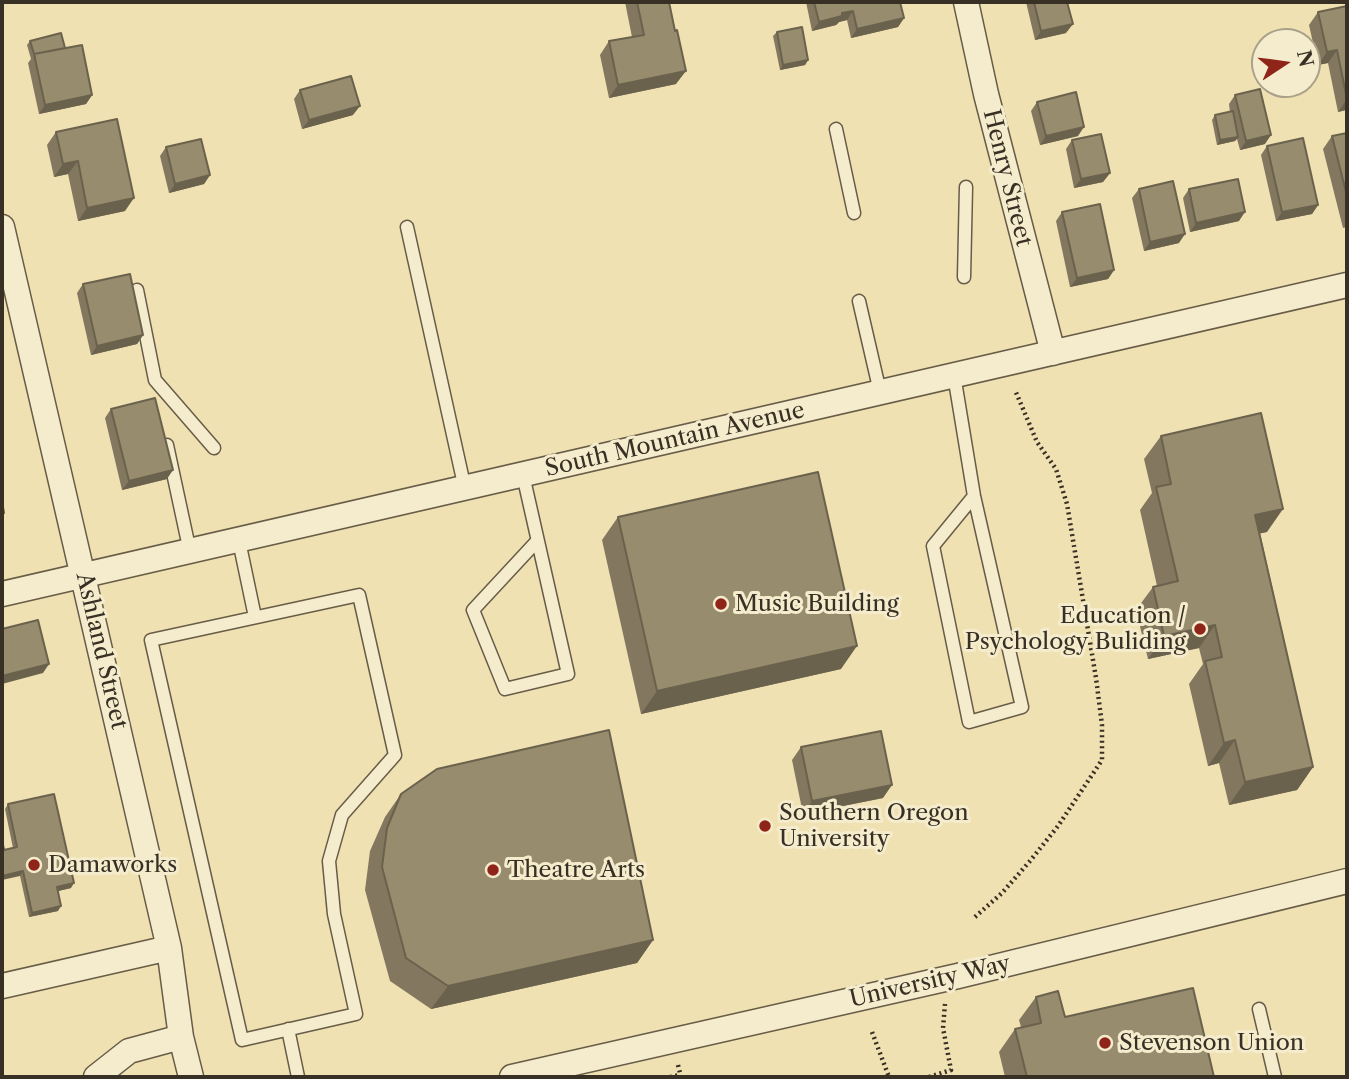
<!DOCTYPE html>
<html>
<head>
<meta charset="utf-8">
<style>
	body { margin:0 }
	#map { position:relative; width:1349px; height:1079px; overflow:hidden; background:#f0e1b2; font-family:"Libre Caslon Text",serif }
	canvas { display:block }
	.frame { position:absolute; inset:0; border:4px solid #393025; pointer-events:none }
	.north { position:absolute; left:1251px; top:28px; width:70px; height:70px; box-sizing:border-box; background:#f5eccd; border:2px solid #aaa18a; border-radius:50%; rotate:77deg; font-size:19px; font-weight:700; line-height:28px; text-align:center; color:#393025 }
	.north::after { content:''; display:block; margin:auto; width:24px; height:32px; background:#8f2418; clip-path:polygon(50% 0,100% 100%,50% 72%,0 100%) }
</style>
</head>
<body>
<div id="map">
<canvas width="1349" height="1079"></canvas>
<div class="frame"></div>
<div class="north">N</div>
</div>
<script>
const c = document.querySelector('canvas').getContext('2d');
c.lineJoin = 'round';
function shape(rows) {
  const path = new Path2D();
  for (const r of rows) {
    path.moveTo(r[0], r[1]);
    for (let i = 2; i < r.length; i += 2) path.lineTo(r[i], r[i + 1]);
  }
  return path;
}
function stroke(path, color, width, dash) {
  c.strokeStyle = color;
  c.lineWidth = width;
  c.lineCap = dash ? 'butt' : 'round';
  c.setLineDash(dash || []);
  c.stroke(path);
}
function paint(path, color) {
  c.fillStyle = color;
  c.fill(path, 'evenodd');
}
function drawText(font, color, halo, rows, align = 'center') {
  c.font = font + ' "Libre Caslon Text",serif';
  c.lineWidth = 6;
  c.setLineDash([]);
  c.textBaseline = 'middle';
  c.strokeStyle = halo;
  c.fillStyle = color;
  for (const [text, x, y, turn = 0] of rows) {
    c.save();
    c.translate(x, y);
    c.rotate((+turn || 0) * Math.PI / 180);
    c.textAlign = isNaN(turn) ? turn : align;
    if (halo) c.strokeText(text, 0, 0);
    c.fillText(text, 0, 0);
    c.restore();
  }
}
const lane = shape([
	[836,129,854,213],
	[407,227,465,489],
	[964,277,966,187],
	[137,290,155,380,214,448],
	[859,301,880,392],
	[954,375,974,496,1022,707,969,722,933,546,974,496],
	[167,445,190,552],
	[523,475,568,674,505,689,473,610,537,541],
	[239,541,255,617],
	[359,595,395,755,342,815,329,861,334,914,356,1014,242,1040,151,640,359,595],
	[1259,1009,1275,1077],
	[288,1029,298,1077]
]);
const street = shape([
	[966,2,986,94,1053,353],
	[2,227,169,948,181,1037,191,1077],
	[2,594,1347,285],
	[2,986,169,948],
	[96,1077,129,1051,181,1037],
	[512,1077,958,976,1347,881]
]);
stroke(lane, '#675c48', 15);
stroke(street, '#675c48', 27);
stroke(shape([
	[975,917,1002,893,1030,861,1058,826,1102,760,1102,725,1096,678,1067,504,1056,469,1037,442,1015,390],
	[872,1032,889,1077],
	[678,1065,681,1077],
	[670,1077,680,1075],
	[929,1077,951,1070,943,1028,945,1004]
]), '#393025', 4.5, [2, 3.5]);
stroke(lane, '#f5eccd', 12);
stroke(street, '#f5eccd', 24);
paint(shape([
	[625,2,669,2,675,31,676,84,609,98,600,55,609,41,632,37],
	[806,2,900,2,904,18,898,27,851,38,847,20,839,22,836,25,812,31],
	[1026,2,1067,2,1066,33,1035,40],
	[1347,6,1347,118,1346,110,1338,112,1328,63,1318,65,1309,25,1318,12],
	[777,32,808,60,805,65,780,70,773,36],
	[30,41,65,48,92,95,86,104,39,114,28,63,31,59,27,45],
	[300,90,353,115,302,129,294,99],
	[1235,95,1265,144,1240,150,1237,139,1235,141,1217,145,1212,120,1215,115,1230,112,1229,104],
	[1037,102,1078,136,1040,145,1031,111],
	[56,132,125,211,78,221,68,174,54,177,47,145],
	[1347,133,1347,227,1343,228,1323,149,1332,136],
	[1072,140,1110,173,1103,182,1074,188,1066,149],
	[1267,146,1318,205,1312,214,1276,221,1261,155],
	[166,147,210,175,204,184,169,193,160,156],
	[1139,189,1179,243,1144,251,1132,198],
	[1189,189,1239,221,1190,232,1183,198],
	[1062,212,1114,270,1108,279,1070,287,1056,221],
	[83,284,143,335,137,344,91,355,77,293],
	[111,409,167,479,122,490,105,418],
	[1161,436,1267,532,1260,533,1313,767,1297,790,1229,805,1219,763,1208,766,1189,684,1203,664,1199,648,1148,659,1136,610,1153,587,1157,586,1140,510,1152,493,1144,459],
	[618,517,841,669,641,714,602,540],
	[801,747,883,798,803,814,792,760],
	[401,794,653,940,637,963,431,1009,390,981,365,890,370,851,385,817],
	[8,804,71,888,58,891,58,911,29,917,20,876,4,850,13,848,5,809],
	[1036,997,1065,1017,1214,1077,1005,1077,999,1052,1015,1029,1021,1027,1019,1020]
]), '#83785f');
paint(shape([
	[853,11,847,20,839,22,836,25,812,31,819,22,842,13],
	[904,18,898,27,851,38,857,29],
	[1073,24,1066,33,1035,40,1041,31],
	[1337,50,1328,63,1318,65,1327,52],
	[808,60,805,65,780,70,783,65],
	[686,71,676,84,609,98,618,85],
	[92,95,86,104,39,114,45,105],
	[1347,99,1347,108,1346,110,1338,112],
	[360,106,353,115,302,129,309,120],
	[1084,127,1078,136,1040,145,1046,136],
	[1271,135,1265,144,1240,150,1246,141],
	[1238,137,1235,141,1217,145,1220,140],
	[78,161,68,174,54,177,63,164],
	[1110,173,1103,182,1074,188,1081,179],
	[210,175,204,184,169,193,175,184],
	[134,198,125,211,78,221,87,208],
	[1318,205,1312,214,1276,221,1282,212],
	[1245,212,1239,221,1190,232,1196,223],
	[1185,234,1179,243,1144,251,1150,242],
	[1114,270,1108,279,1070,287,1077,278],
	[143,335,137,344,91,355,97,346],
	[173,470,167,479,122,490,129,481],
	[1283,509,1267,532,1239,538,1255,515],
	[1215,625,1199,648,1148,659,1164,636],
	[857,646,841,669,641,714,657,691],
	[49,664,43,673,2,684,2,676],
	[1235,740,1219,763,1208,766,1224,743],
	[1313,767,1297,790,1229,805,1245,782],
	[892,785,883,798,803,814,812,801],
	[23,871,20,876,2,880,2,876],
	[74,883,71,888,54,892,57,887],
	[61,906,58,911,29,917,32,913],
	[653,940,637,963,431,1009,448,986]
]), '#6a624d');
const building = shape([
	[637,2,669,2,675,31,677,30,686,71,618,85,609,41,644,35,637,2],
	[814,2,900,2,904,18,857,29,853,11,842,13,842,16,819,22,814,2],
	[1034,2,1067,2,1073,24,1041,31,1034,2],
	[1347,6,1347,99,1337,50,1327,52,1318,12,1347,6],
	[802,27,808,60,783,65,777,32,802,27],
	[61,33,65,48,34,54,35,57,30,41,61,33],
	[82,45,92,95,45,105,34,54,82,45],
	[351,76,360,106,309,120,300,90,351,76],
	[1260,89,1271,135,1246,141,1235,95,1260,89],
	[1076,92,1084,127,1046,136,1037,102,1076,92],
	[1233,111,1238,137,1220,140,1215,115,1233,111],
	[117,119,134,198,87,208,78,161,63,164,56,132,117,119],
	[1347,133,1347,196,1332,136,1347,133],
	[1101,134,1110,173,1081,179,1072,140,1101,134],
	[1303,138,1318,205,1282,212,1267,146,1303,138],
	[201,139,210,175,175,184,166,147,201,139],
	[1238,179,1245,212,1196,223,1189,189,1238,179],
	[1173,181,1185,234,1150,242,1139,189,1173,181],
	[1100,204,1114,270,1077,278,1062,212,1100,204],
	[130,274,143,335,97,346,83,284,130,274],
	[155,398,173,470,129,481,111,409,155,398],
	[1261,413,1283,509,1255,515,1313,767,1245,782,1235,740,1224,743,1205,661,1222,657,1215,625,1164,636,1153,587,1178,581,1156,487,1171,484,1161,436,1261,413],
	[818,472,857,646,657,691,618,517,818,472],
	[2,501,4,513,2,514,2,501],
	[38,620,49,664,2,676,2,629,38,620],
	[609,730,653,940,448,986,406,958,382,867,387,828,401,794,437,769,609,730],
	[881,731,892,785,812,801,801,747,881,731],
	[54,794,74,883,57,887,61,906,32,913,23,871,2,876,2,839,4,850,17,847,8,804,54,794],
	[1193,988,1214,1077,1027,1077,1015,1029,1041,1023,1036,997,1058,991,1065,1017,1193,988]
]);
paint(building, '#988c6e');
stroke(building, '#6a624d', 2);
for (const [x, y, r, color] of [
	[721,604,7,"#8f2418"],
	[1200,629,7,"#8f2418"],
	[765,826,7,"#8f2418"],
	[34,865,7,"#8f2418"],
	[493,870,7,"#8f2418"],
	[1105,1043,7,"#8f2418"]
]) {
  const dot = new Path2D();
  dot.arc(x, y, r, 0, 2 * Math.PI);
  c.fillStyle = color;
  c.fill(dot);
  stroke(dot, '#f5eccd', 2.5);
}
drawText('23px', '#393025', '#f5eccd', [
	["Henry Street",1007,178,76],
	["South Mountain Avenue",675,440,-13],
	["Ashland Street",101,651,77],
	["University Way",930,982,-13]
]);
drawText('23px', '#393025', '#f5eccd', [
	["Music Building",735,604],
	["Education /",1186,616,"right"],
	["Psychology Buliding",1186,642,"right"],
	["Southern Oregon",779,813],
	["University",779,839],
	["Damaworks",48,865],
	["Theatre Arts",507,870],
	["Stevenson Union",1119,1043]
], 'left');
</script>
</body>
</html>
